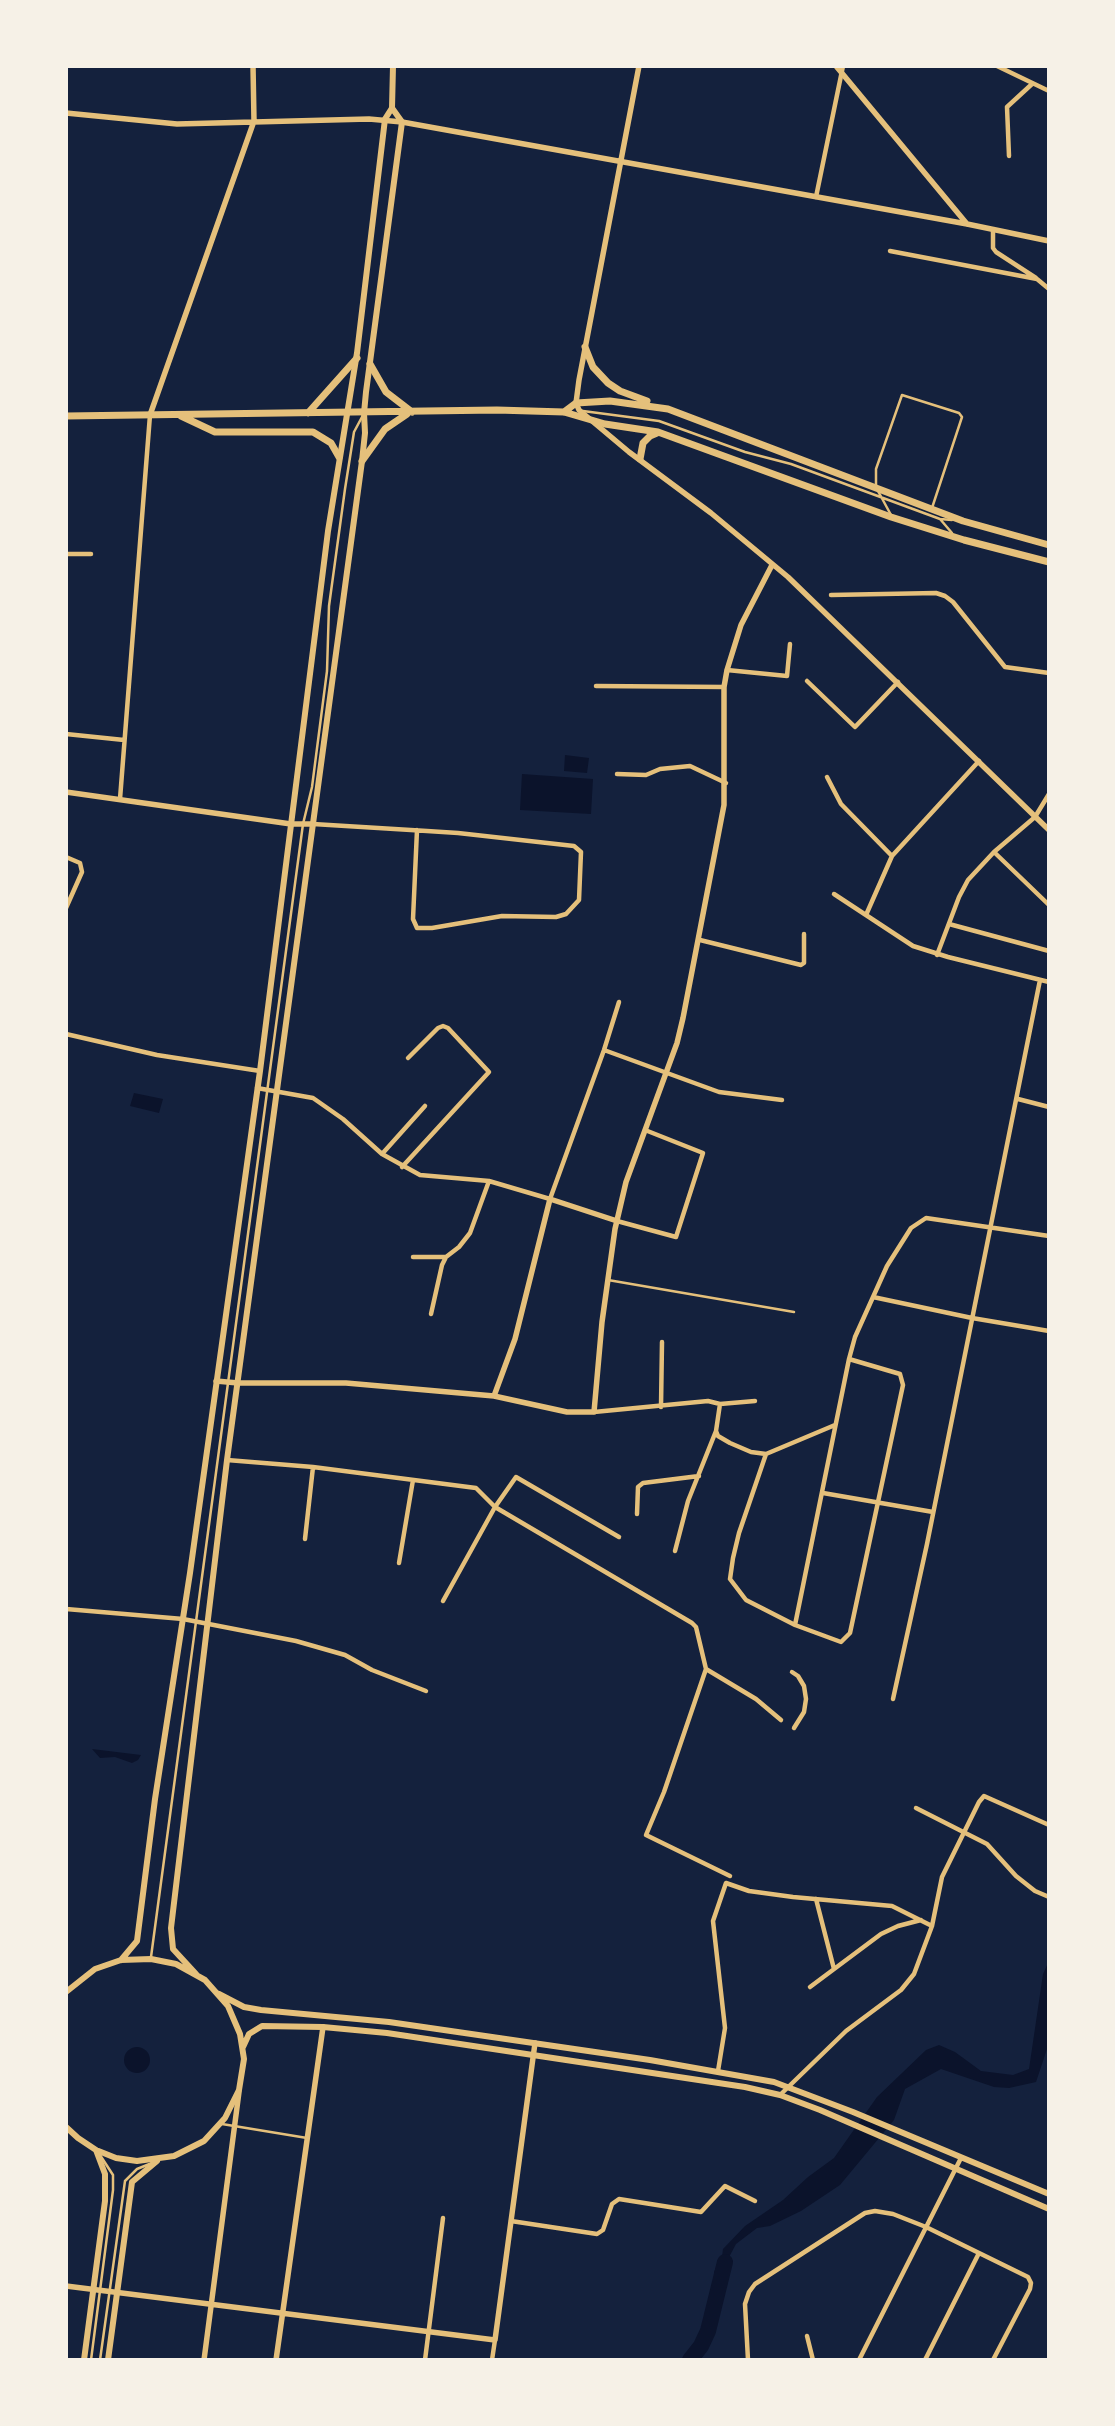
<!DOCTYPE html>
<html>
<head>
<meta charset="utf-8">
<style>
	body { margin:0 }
	#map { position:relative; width:1115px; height:2426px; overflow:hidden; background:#14213d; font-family:Overpass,sans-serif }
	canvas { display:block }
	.frame { position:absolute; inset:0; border:68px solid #f6f1e7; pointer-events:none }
</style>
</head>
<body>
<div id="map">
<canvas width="1115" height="2426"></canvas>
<div class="frame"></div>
</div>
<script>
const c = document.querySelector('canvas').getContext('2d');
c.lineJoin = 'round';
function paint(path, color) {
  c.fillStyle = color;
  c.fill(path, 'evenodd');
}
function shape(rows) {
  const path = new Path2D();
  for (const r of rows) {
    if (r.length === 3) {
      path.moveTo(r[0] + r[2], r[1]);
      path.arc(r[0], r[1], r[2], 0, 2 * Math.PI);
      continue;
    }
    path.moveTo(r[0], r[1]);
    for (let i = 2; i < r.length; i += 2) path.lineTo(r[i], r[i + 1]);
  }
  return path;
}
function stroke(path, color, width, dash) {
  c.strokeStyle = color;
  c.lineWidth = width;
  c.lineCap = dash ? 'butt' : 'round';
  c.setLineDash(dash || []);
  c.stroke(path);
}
paint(shape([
	[565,755,589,758,587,773,564,771],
	[522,774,593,779,591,814,520,810],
	[134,1093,163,1099,159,1113,130,1106],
	[92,1749,141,1755,138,1760,132,1763,115,1757,100,1758],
	[1049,1961,1049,2043,1036,2082,1009,2088,994,2087,941,2069,905,2089,894,2120,840,2185,801,2211,770,2226,757,2228,736,2244,726,2263,703,2351,696,2360,685,2360,698,2346,714,2298,714,2272,722,2257,723,2249,745,2226,783,2200,808,2177,834,2158,877,2097,926,2050,939,2045,955,2052,981,2071,1013,2075,1029,2069,1043,1974],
	[137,2060,13]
]), '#0b132b');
stroke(shape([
	[690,2360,701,2346,708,2331,725,2262]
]), '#0b132b', 16);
stroke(shape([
	[583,411,659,421,745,452,791,464,940,519,952,520],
	[876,486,876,469,902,395,959,413,962,417,932,508],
	[878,491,891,515],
	[940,519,952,533],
	[608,1280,794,1312],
	[151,1957,303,824,312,787,327,671,329,606,345,489,354,432,362,417],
	[222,2124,307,2138],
	[91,2360,113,2190,113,2175,100,2155],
	[100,2360,125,2181,137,2169,152,2163]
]), '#e5c07b', 2.5);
stroke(shape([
	[997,66,1049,91],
	[1009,156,1007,107,1032,84],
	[816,197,843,66],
	[993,230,993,248,996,252,1036,278],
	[890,251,1037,279,1049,289],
	[66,554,91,554],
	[831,595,936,593,945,596,953,602,1005,667,1049,673],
	[727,670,787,676,790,644],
	[807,681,855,727,898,682],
	[596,686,724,687],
	[66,734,124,740],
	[617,774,646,775,660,769,690,766,726,783],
	[827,777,841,804,892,856],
	[120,799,150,415],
	[313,824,427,831,458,833,574,846,581,852,579,900,566,914,556,917,502,916,432,928,417,928,413,919,417,830],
	[994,852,1049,905],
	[66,857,80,863,82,872,66,908],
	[834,894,913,946,948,957,1049,982],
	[866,915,892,856,979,761],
	[949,924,1049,951],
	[700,940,801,965,804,963,804,934],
	[937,955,959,897,968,880,994,852,1035,817,1049,794],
	[66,1034,157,1055,260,1071],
	[604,1050,719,1092,782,1100],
	[257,1088,313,1098,343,1119,382,1154,420,1175,489,1181,550,1199,604,1050,619,1002],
	[1018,1099,1049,1107],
	[382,1154,425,1106],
	[402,1167,489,1072,448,1028,443,1026,438,1028,408,1058],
	[617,1221,676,1237,703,1153,645,1130],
	[413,1257,446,1257],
	[873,1297,972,1318,1049,1331],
	[431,1314,442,1265,446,1257,459,1247,470,1233,489,1181],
	[661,1407,662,1342],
	[594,1412,708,1401,720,1404,755,1401],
	[716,1431,718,1436,730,1443,751,1452,766,1454,835,1425],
	[766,1454,739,1533,733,1558,730,1579,746,1600,795,1625,841,1642,850,1633,903,1385,900,1374,849,1359],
	[227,1460,313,1467,476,1488,495,1507,692,1623,696,1627,706,1669,664,1792,646,1835,730,1876],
	[823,1493,933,1512],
	[637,1514,638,1487,643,1483,699,1476],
	[305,1539,313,1467],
	[675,1551,688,1501,716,1431,720,1404],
	[399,1563,413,1480],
	[443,1601,495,1507,516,1477,619,1537],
	[66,1609,183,1619,296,1641,345,1655,372,1670,426,1691],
	[795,1625,849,1359,855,1337,887,1266,911,1228,926,1218,1049,1236],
	[706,1669,756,1699,781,1720],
	[792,1672,798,1676,804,1686,806,1699,804,1712,794,1728],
	[893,1699,927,1544,1040,980],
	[916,1808,987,1844,1016,1876,1035,1891,1049,1897],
	[816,1899,834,1969],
	[810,1987,881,1934,898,1926,921,1920],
	[718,2071,725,2028,713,1921,726,1883,749,1891,793,1897,892,1906,932,1926],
	[780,2095,846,2031,901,1990,914,1974,932,1926,942,1877,979,1802,984,1796,1049,1825],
	[511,2221,597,2234,603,2230,612,2204,619,2199,701,2212,725,2186,755,2201],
	[807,2336,813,2360],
	[425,2360,443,2218],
	[492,2360,495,2340],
	[748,2360,745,2304,749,2292,755,2284,865,2213,875,2211,893,2214,926,2227,1028,2277,1031,2283,1030,2289,993,2360],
	[859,2360,961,2158],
	[925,2360,979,2253]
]), '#e5c07b', 4.5);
stroke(shape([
	[639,66,579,380,576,403,579,410,629,452,711,513,788,577,1049,830],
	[836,66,967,224],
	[66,113,177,124,369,119,402,122,967,224,1049,241],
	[150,415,254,121,253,66],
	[66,792,291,824,313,824],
	[216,1381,238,1383,346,1383,494,1396,567,1412,594,1412,602,1322,615,1229,626,1182,677,1043,683,1018,724,805,724,687,727,670,741,625,772,565],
	[494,1396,515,1339,550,1199,617,1221],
	[66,2286,495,2340,535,2043],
	[204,2360,239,2092],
	[276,2360,323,2027]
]), '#e5c07b', 5.5);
stroke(shape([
	[121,1960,137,1941,155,1799,190,1573,260,1071,328,531,357,353,385,119,392,108,393,66],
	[196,1974,173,1949,171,1928,227,1460,362,461,365,433,364,413,366,392,402,122,392,108],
	[66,1992,95,1969,121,1960,151,1959,176,1964,205,1980,228,2006,240,2034,244,2059,239,2090,225,2118,204,2141,174,2156,137,2161,116,2158,96,2150,78,2138,66,2127],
	[219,1994,244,2007,261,2010,389,2022,650,2060,774,2082,853,2112,1049,2194],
	[243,2047,249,2034,262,2026,323,2027,387,2033,745,2087,780,2095,820,2110,1049,2209],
	[84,2360,105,2201,105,2174,96,2150],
	[108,2360,132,2182,157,2161]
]), '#e5c07b', 6);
stroke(shape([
	[585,347,593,367,608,383,620,391,647,401],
	[370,364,386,392,412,412],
	[564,412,576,403,610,401,668,409,963,521,1049,545],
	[308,413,357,358],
	[66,416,497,410,564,412,605,424,658,432,891,517,964,540,1049,562],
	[181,416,215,432,313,432,331,443,339,457],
	[640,459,643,443,650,436,657,433],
	[362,461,385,429,407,414]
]), '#e5c07b', 7);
</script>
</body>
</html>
